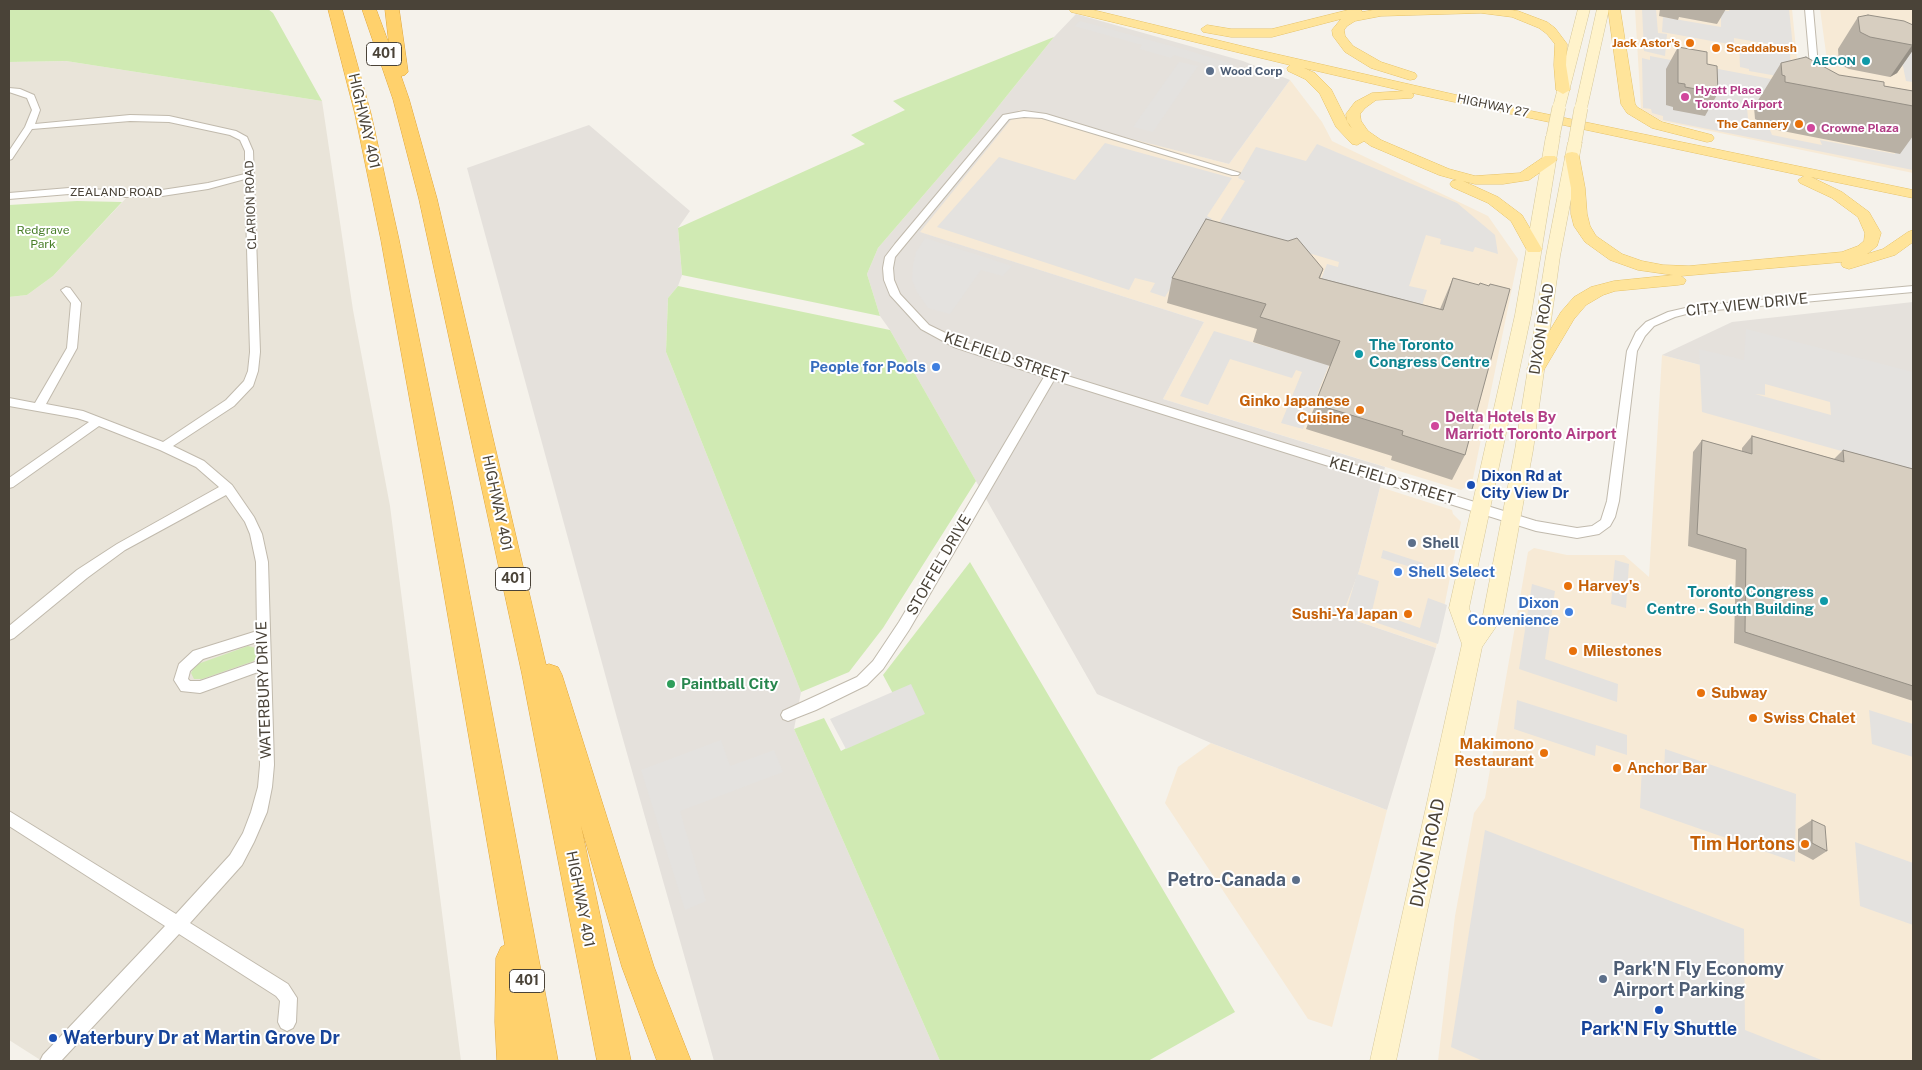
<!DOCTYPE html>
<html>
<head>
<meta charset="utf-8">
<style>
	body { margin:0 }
	#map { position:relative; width:1922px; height:1070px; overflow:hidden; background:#f5f2eb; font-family:"Public Sans",sans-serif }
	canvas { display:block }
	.frame { position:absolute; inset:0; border:10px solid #4a4338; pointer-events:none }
</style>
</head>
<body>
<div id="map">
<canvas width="1922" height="1070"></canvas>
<div class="frame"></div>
</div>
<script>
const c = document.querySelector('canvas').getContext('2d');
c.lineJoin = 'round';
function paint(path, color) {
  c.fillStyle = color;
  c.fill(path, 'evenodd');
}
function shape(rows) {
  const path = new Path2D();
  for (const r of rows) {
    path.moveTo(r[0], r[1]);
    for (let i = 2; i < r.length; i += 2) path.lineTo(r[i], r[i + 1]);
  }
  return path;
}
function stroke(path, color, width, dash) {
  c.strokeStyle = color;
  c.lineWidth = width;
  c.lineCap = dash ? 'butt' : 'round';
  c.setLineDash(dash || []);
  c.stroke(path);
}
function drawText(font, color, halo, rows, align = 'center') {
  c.font = font + ' "Public Sans",sans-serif';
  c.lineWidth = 4;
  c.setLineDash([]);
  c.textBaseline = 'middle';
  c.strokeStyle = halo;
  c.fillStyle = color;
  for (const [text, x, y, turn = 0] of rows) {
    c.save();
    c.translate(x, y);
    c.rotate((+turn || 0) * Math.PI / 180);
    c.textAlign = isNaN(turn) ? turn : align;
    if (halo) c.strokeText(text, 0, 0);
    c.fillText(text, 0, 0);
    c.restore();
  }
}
paint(shape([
	[66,61,322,101,353,310,390,506,461,1061,42,1061,9,1040,9,297,27,295,53,276,129,195,54,192,9,197,9,62]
]), '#e9e4d9');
paint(shape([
	[1635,9,1792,9,1798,69,1829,75,1820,9,1913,9,1913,173,1662,121,1641,109],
	[1290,80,1322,122,1332,141,1488,216,1518,259,1472,483,1461,490,1163,399,1204,322,919,232,1019,109,1229,164],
	[1662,355,1913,420,1913,1061,1438,1061,1455,916,1474,813,1485,798,1528,552,1534,548,1567,555,1624,555,1649,577],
	[1380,487,1452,510,1453,514,1461,522,1436,648,1342,616,1359,571],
	[1211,743,1387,810,1332,1027,1308,1019,1165,803,1178,767]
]), '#f7ead6');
paint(shape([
	[1076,14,1243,61,1290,80,1229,164,1019,110,920,232,1204,322,1163,399,1385,467,1359,571,1342,616,1436,648,1387,810,1211,743,1097,694,890,330,880,316,867,274,878,248,977,133,1054,37],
	[589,125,690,211,678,228,682,275,678,286,668,298,666,352,801,692,794,729,940,1061,714,1061,617,718,467,168],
	[1913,302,1913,420,1662,355,1732,322]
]), '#e5e1dc');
paint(shape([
	[9,9,268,9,273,13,322,101,66,61,9,62],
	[1054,37,977,133,878,248,867,274,880,316,682,275,678,228,865,144,851,135,905,110,893,101],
	[77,201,122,202,53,276,27,295,9,297,9,205],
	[678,286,890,330,976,481,883,628,849,672,801,692,666,352,668,298],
	[970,562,1235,1012,1148,1061,940,1061,794,729,824,718,841,751,905,716,883,675],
	[248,646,256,648,258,654,254,661,202,679,194,679,191,673,195,665]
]), '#d0eab3');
paint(shape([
	[1642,9,1656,9,1658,33,1667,34,1665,56,1644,51],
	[1729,9,1789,9,1793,48,1734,38,1734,45,1662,32,1663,17,1721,27,1721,10,1729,11],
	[1080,21,1193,52,1232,64,1226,70,1174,55,1171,58,1140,49,1142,45,1074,26],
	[1898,42,1913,45,1913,82,1906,81],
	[1739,45,1790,54,1791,69,1783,77,1749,71,1749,69,1740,67],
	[1650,56,1776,80,1913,116,1913,170,1663,120,1663,116,1652,113,1651,109,1643,108,1642,58,1650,60],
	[1760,96,1891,133,1895,154,1820,140,1822,145,1772,135,1770,130,1751,127,1751,129,1740,127,1749,128,1747,108,1740,106,1739,104,1749,106,1761,103],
	[1179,62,1198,66,1153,132,1133,127],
	[1105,143,1232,178,1207,216,1212,219,1165,297,1150,292,1155,283,1135,278,1129,290,937,227,999,157,1075,180],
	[1317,144,1457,203,1495,235,1498,254,1475,247,1473,252,1440,244,1441,239,1426,235,1409,286,1427,290,1417,321,1320,282,1327,264,1338,267,1339,262,1217,226,1245,181,1238,178,1256,147,1306,161],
	[925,238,1012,266,1003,276,981,270,950,314,928,308,917,292,912,280,913,265,916,252],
	[1746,329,1913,372,1913,471,1702,412,1699,349,1744,360],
	[1765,384,1830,402,1831,415,1755,394,1765,395],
	[1214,331,1329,365,1303,429,1281,423,1302,372,1296,370,1292,378,1230,359,1208,405,1180,396],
	[1383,550,1423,563,1421,570,1381,558],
	[1615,560,1629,564,1626,608,1611,604],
	[1357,574,1379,581,1372,611,1420,628,1428,598,1447,605,1438,644,1346,612],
	[1532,584,1555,591,1545,659,1618,684,1617,702,1519,669],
	[911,684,925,714,846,749,830,719],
	[1517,700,1627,735,1627,755,1596,745,1595,756,1514,729],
	[1869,710,1913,724,1913,757,1872,744],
	[721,740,730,766,774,750,783,772,680,811,706,901,685,910,641,770],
	[1665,749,1796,794,1795,862,1640,808,1642,765,1664,773],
	[1485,830,1744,929,1745,1030,1824,1061,1483,1061,1451,1047],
	[1855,842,1913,863,1913,925,1860,906]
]), '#e4e2df');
const street = shape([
	[1805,9,1813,9,1819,77,1815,79,1811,77,1805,9],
	[9,88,20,89,34,95,40,110,35,124,130,115,169,116,236,131,247,137,253,151,260,352,258,371,253,386,234,406,173,446,204,461,232,485,254,517,262,534,268,562,274,765,272,787,267,812,254,842,242,865,190,923,288,984,297,998,296,1022,293,1028,287,1031,281,1028,278,1022,280,1001,276,996,179,934,61,1061,40,1061,43,1055,165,926,9,826,9,811,176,914,230,855,243,833,251,812,258,787,260,765,258,672,200,693,181,691,174,680,179,664,193,651,257,631,256,562,250,534,245,522,226,495,125,550,87,578,14,638,9,640,9,626,77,570,117,544,219,487,196,467,160,450,99,426,13,487,9,488,9,478,89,422,77,418,9,406,9,398,35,403,67,348,71,303,61,290,66,287,70,288,81,303,77,348,46,404,83,411,163,442,226,400,244,381,248,371,250,352,245,179,208,189,162,196,126,197,69,194,9,199,9,193,69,188,126,191,162,190,208,183,245,174,245,151,240,140,230,135,169,122,130,121,32,129,12,159,9,160,9,151,25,127,32,110,27,98,9,92,9,88],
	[257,642,258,661,200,681,190,681,188,679,190,671,203,659,257,642],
	[1024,111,1046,114,1240,173,1238,175,1232,175,1042,118,1024,117,1009,119,895,257,893,268,894,280,900,294,929,325,962,341,1019,361,1536,521,1577,528,1592,526,1601,520,1607,501,1627,351,1636,332,1646,322,1668,312,1694,306,1913,286,1913,292,1694,312,1675,317,1654,326,1645,336,1637,351,1619,501,1615,517,1610,526,1599,534,1577,538,1536,531,1054,380,909,630,883,669,867,685,816,710,788,721,783,719,781,715,783,711,857,677,873,661,899,622,1044,377,954,347,921,329,890,295,884,280,883,268,885,257,895,244,1003,115,1024,111]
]);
const secondary = shape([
	[1578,9,1590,9,1565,107,1559,111,1553,107,1578,9],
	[1597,9,1609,9,1587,108,1581,112,1575,108,1597,9],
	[1553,132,1560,136,1531,315,1469,608,1475,625,1483,615,1515,450,1546,256,1568,142,1575,138,1582,142,1560,256,1533,450,1502,618,1482,647,1396,1061,1370,1061,1462,644,1449,608,1515,315,1546,136,1553,132]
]);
const primary = shape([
	[1069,9,1089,9,1258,50,1483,101,1913,190,1913,198,1811,177,1842,192,1869,212,1881,233,1877,246,1867,254,1883,249,1908,232,1913,230,1913,242,1895,255,1849,269,1843,267,1841,264,1842,262,1681,276,1686,280,1684,284,1678,285,1615,291,1603,295,1586,305,1574,319,1542,373,1536,375,1530,373,1527,369,1561,312,1574,297,1591,287,1614,281,1673,275,1638,270,1610,260,1585,242,1574,226,1571,214,1571,188,1565,156,1567,153,1572,152,1577,153,1579,156,1585,188,1587,214,1590,226,1596,236,1622,254,1642,261,1663,265,1689,266,1842,252,1858,246,1864,241,1865,233,1858,217,1832,198,1800,183,1798,180,1804,176,1412,93,1414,95,1412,98,1376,100,1365,108,1360,114,1361,121,1368,131,1381,140,1449,169,1475,176,1520,173,1545,156,1555,156,1557,159,1555,162,1529,180,1503,184,1475,184,1463,181,1498,197,1522,215,1542,249,1540,252,1528,252,1511,221,1488,203,1452,187,1450,184,1452,181,1457,180,1439,175,1371,146,1364,141,1357,145,1352,144,1336,127,1320,94,1305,79,1288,71,1287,68,1290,65,1071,12,1069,9],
	[1304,68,1404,91,1372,93,1355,102,1346,114,1347,121,1352,128,1349,125,1331,89,1315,73,1304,68],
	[1352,9,1361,9,1362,12,1379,9,1503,9,1518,11,1547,22,1555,28,1567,44,1566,65,1570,90,1563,94,1556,90,1554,65,1555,44,1547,34,1539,28,1512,17,1481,13,1381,16,1355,21,1347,26,1344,30,1345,36,1353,46,1381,62,1415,73,1417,76,1415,79,1410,80,1371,68,1345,52,1333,36,1332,30,1341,19,1272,37,1231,37,1203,32,1201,29,1207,25,1231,29,1272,29,1352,9],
	[1608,9,1620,9,1635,104,1637,107,1662,122,1712,135,1714,138,1712,141,1707,142,1652,128,1627,113,1621,104,1608,9]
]);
const highway = shape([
	[328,9,342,9,371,114,399,240,452,501,558,1061,497,1061,495,1022,496,958,501,947,505,945,428,501,381,240,355,114,328,9],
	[362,9,376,9,389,44,385,9,399,9,408,72,405,75,401,76,409,99,437,199,546,665,549,664,558,667,562,675,654,967,691,1061,657,1061,622,967,581,826,631,1061,597,1061,522,674,419,199,393,99,362,9]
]);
stroke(street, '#c1baad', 2);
stroke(secondary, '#d6c79a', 1);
stroke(primary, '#e6c268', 1);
stroke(highway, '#e0a63a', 1);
paint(street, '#fff');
paint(secondary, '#fff3cb');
paint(primary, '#ffe49a');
paint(highway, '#ffd16c');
const secondaryBridge = shape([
	[1553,136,1559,107],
	[1575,142,1581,108]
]);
stroke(secondaryBridge, '#d6c79a', 14, []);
stroke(secondaryBridge, '#fff3cb', 13);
paint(shape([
	[1660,9,1726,9,1717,24,1679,17,1678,20,1659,16],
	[1858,17,1913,25,1913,50,1897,73,1890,77,1849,69,1839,64,1838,49],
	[1678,47,1707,64,1718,93,1705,116,1673,110,1673,107,1666,105,1666,69],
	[1781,63,1884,86,1913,91,1913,136,1900,154,1757,126,1757,120,1755,119,1754,107],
	[1323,269,1320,278,1440,309,1453,278,1465,455,1452,480,1391,460,1392,456,1306,429,1330,366,1253,342,1257,329,1167,303,1172,278],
	[1752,436,1834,459,1843,450,1913,469,1913,701,1734,643,1736,560,1688,546,1693,452,1702,440,1742,452,1742,448],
	[1812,820,1827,851,1813,860,1798,852,1798,829]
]), '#b9b1a5');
paint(shape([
	[1913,44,1913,50,1897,73,1890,77]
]), '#969086');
const building = shape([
	[1868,15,1904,21,1913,25,1913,44,1912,45,1870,37,1860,32,1858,17,1868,15],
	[1678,47,1707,52,1707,64,1717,66,1718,93,1685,87,1685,84,1678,83,1678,47],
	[1806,57,1839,75,1884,82,1884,86,1913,91,1913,106,1785,82,1785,76,1782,75,1781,63,1806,57],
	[1206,219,1288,241,1297,238,1323,269,1319,278,1443,310,1453,278,1479,285,1480,283,1489,286,1490,284,1510,289,1465,455,1402,435,1403,431,1315,404,1340,341,1260,317,1266,304,1172,278,1206,219],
	[1752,436,1844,462,1843,450,1913,469,1913,686,1745,632,1746,549,1697,534,1702,440,1752,454,1752,436],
	[1812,820,1825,826,1827,851,1812,843,1812,820]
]);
paint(building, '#d7cec0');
stroke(building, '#969086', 1);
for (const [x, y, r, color] of [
	[1690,43,5,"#e8710a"],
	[1716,48,5,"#e8710a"],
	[1866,61,5,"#0f9aa8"],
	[1210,71,5,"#5c6f8a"],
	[1685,97,5,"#d1479c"],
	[1799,124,5,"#e8710a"],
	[1811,128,5,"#d1479c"],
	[1359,354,5,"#0f9aa8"],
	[936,367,5,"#3f7fe0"],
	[1360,410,5,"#e8710a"],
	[1435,426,5,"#d1479c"],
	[1471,485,5,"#1a4fb4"],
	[1412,543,5,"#5c6f8a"],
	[1398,572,5,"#3f7fe0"],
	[1568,586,5,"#e8710a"],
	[1824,601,5,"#0f9aa8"],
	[1569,612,5,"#3f7fe0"],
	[1408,614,5,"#e8710a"],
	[1573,651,5,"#e8710a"],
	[671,684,5,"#2e9e5b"],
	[1701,693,5,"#e8710a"],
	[1753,718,5,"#e8710a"],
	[1544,753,5,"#e8710a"],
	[1617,768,5,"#e8710a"],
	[1805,844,5,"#e8710a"],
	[1296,880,5,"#5c6f8a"],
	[1603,979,5,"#5c6f8a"],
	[1659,1010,5,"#1a4fb4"],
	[53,1038,5,"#1a4fb4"]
]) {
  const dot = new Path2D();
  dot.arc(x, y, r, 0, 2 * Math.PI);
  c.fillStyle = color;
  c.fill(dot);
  stroke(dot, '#fff', 2);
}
drawText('bold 12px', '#c56008', '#fff', [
	["Jack Astor's",1680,43],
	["Scaddabush",1726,48,"left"],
	["The Cannery",1789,124]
], 'right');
drawText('bold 12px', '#0d838f', '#fff', [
	["AECON",1856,61]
], 'right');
drawText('bold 12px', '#4e5e75', '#fff', [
	["Wood Corp",1220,71]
], 'left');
drawText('bold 12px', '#b23c85', '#fff', [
	["Hyatt Place",1695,90],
	["Toronto Airport",1695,104],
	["Crowne Plaza",1821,128]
], 'left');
drawText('12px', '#4a4338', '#fff', [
	["HIGHWAY 27",1493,106,12],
	["ZEALAND ROAD",116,192],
	["CLARION ROAD",251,205,-92]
]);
drawText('12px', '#487e29', '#fff', [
	["Redgrave",43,230],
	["Park",43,244]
]);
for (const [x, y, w] of [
	[384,54,35],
	[513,579,35],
	[527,981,35]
]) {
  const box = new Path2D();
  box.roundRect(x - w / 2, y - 11.5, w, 23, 4);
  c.fillStyle = '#fff';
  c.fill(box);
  stroke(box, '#4a4338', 1);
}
drawText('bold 14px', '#4a4338', null, [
	["401",384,54],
	["401",513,579],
	["401",527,981]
]);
drawText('15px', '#4a4338', '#fff', [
	["HIGHWAY 401",364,121,77],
	["CITY VIEW DRIVE",1747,305,-6],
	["DIXON ROAD",1542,329,-81],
	["KELFIELD STREET",1006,358,19],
	["KELFIELD STREET",1392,481,17],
	["HIGHWAY 401",497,503,78],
	["STOFFEL DRIVE",939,565,-60],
	["WATERBURY DRIVE",264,690,-92],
	["HIGHWAY 401",580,899,79]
]);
drawText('bold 15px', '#0d838f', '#fff', [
	["The Toronto",1369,345],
	["Congress Centre",1369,362],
	["Toronto Congress",1814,592,"right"],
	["Centre - South Building",1814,609,"right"]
], 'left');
drawText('bold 15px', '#366cbe', '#fff', [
	["People for Pools",926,367],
	["Shell Select",1408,572,"left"],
	["Dixon",1559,603],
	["Convenience",1559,620]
], 'right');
drawText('bold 15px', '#c56008', '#fff', [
	["Ginko Japanese",1350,401,"right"],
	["Cuisine",1350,418,"right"],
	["Harvey's",1578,586],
	["Sushi-Ya Japan",1398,614,"right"],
	["Milestones",1583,651],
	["Subway",1711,693],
	["Swiss Chalet",1763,718],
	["Makimono",1534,744,"right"],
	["Restaurant",1534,761,"right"],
	["Anchor Bar",1627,768]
], 'left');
drawText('bold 15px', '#b23c85', '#fff', [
	["Delta Hotels By",1445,417],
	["Marriott Toronto Airport",1445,434]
], 'left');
drawText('bold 15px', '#164399', '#fff', [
	["Dixon Rd at",1481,476],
	["City View Dr",1481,493]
], 'left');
drawText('bold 15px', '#4e5e75', '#fff', [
	["Shell",1422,543]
], 'left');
drawText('bold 15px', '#27864d', '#fff', [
	["Paintball City",681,684]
], 'left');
drawText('bold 18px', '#c56008', '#fff', [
	["Tim Hortons",1795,844]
], 'right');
drawText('18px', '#4a4338', '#fff', [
	["DIXON ROAD",1428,853,-78]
]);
drawText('bold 18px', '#4e5e75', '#fff', [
	["Petro-Canada",1286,880],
	["Park'N Fly Economy",1613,969,"left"],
	["Airport Parking",1613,990,"left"]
], 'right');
drawText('bold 18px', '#164399', '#fff', [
	["Park'N Fly Shuttle",1659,1029],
	["Waterbury Dr at Martin Grove Dr",63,1038,"left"]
]);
</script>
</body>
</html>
